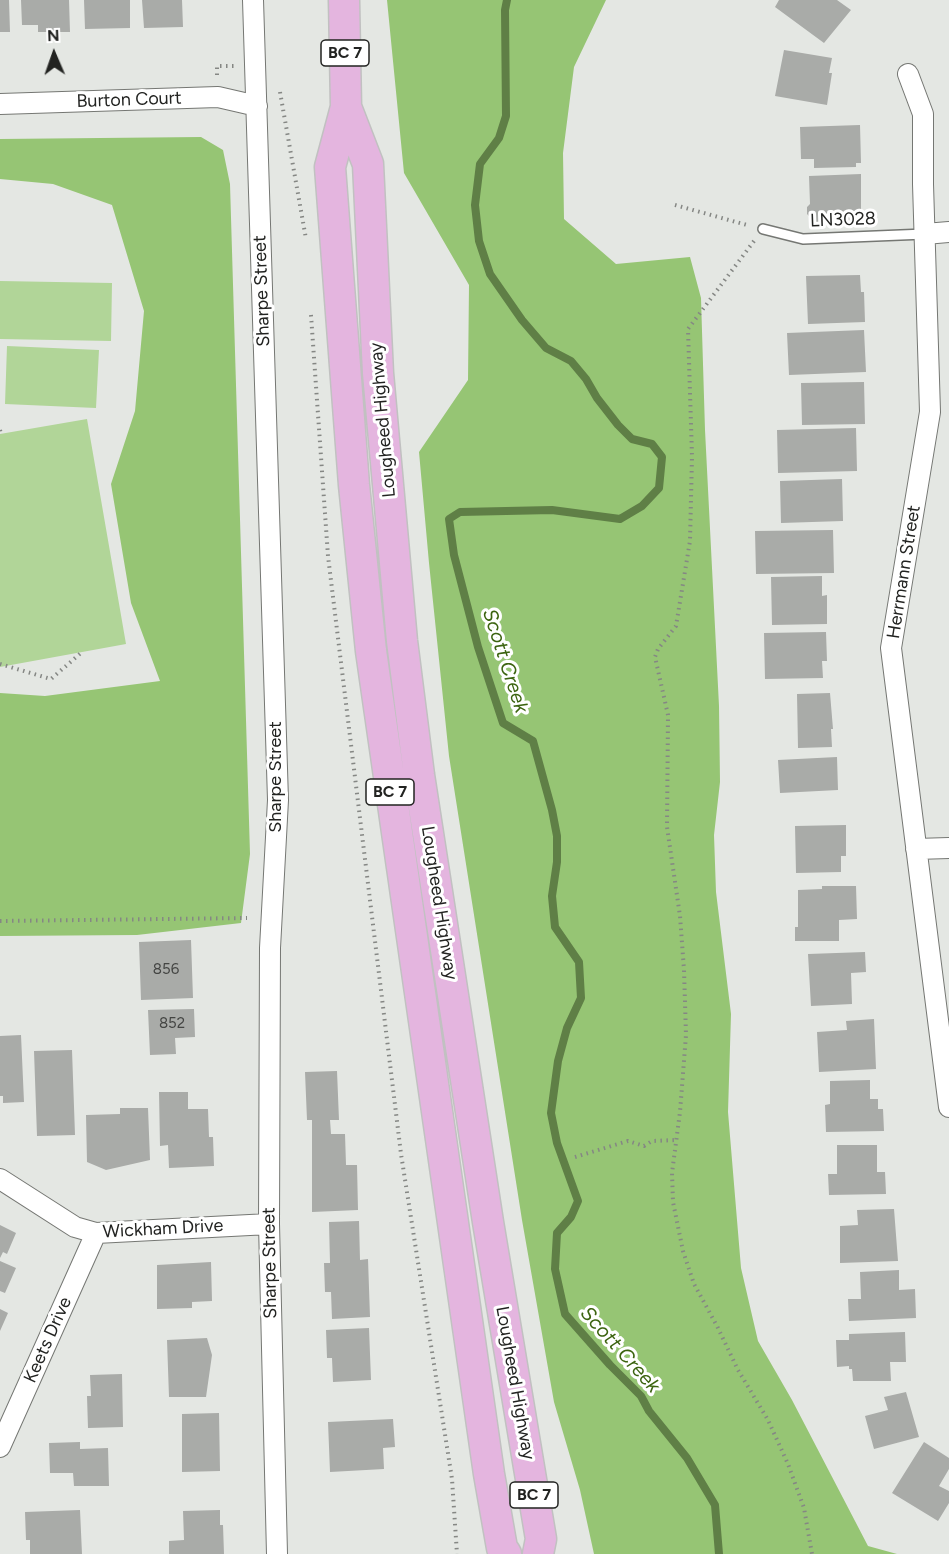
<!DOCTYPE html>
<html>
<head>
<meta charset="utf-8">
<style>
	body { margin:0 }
	#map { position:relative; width:949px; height:1554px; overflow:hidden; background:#e4e7e3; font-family:Figtree,sans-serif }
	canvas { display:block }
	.north { position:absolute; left:24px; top:24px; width:60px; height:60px; -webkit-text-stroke:4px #fff; paint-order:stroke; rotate:358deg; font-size:16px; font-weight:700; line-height:24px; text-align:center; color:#222321 }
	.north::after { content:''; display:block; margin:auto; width:21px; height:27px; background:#222321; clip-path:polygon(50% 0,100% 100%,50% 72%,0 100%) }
</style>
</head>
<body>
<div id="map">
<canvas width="949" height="1554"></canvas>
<div class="north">N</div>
</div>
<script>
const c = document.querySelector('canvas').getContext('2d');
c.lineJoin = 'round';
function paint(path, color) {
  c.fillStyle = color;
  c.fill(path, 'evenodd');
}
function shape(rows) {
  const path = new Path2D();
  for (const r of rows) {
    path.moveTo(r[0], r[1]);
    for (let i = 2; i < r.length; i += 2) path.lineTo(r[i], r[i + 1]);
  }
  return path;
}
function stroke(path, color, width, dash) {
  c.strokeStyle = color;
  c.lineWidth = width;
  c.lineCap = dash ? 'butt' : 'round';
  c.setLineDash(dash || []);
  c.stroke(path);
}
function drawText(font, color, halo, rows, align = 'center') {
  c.font = font + ' Figtree,sans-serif';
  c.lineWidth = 6;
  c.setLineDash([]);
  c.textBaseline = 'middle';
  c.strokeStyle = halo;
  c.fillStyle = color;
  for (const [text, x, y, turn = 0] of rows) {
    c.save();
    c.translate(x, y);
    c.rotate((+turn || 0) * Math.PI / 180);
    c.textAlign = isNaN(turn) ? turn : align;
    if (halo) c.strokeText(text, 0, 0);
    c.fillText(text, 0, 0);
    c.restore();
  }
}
paint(shape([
	[0,281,112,283,111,341,0,339],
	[7,346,99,350,96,408,5,404],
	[87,419,126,644,0,667,0,434]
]), '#b1d598');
paint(shape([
	[387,0,606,0,574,67,563,153,564,219,616,264,690,257,701,298,705,430,719,706,720,782,714,835,716,892,731,1014,728,1112,741,1268,758,1341,792,1400,868,1546,897,1554,594,1554,580,1490,554,1402,522,1220,449,756,429,563,419,452,468,380,469,285,404,173],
	[201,137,223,150,230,184,250,854,241,923,137,935,0,936,0,693,45,696,160,681,131,603,111,484,135,411,144,311,112,205,53,184,0,179,0,139]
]), '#96c574');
stroke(shape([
	[507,0,505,10,506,116,499,138,480,164,475,205,479,241,490,274,522,320,546,348,571,361,586,379,597,398,618,425,632,439,652,444,662,457,659,488,642,506,620,519,552,510,460,512,449,519,454,555,478,647,503,723,533,741,552,810,557,836,557,862,552,896,555,927,579,962,581,998,567,1028,558,1061,551,1113,557,1143,578,1201,571,1217,557,1233,555,1269,565,1314,610,1365,641,1396,649,1411,687,1458,715,1505,719,1554]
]), '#5f7f46', 8);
paint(shape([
	[0,0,9,0,10,32,0,32],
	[21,0,69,0,70,32,38,32,38,25,22,25],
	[84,0,130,0,130,28,85,29],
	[142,0,182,0,183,27,144,28],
	[779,0,837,0,851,10,824,43,775,7],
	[784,50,832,58,829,73,832,73,827,105,775,96],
	[860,125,861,163,856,163,856,167,814,168,814,159,801,159,800,127],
	[861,174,861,223,811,225,811,218,807,214,807,207,810,204,809,176],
	[860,275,861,292,864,292,865,322,808,324,806,276],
	[864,330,866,372,789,375,787,333],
	[864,382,865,424,802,425,801,383],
	[856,428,857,471,778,473,777,430],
	[842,479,843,521,781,523,780,481],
	[833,530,834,573,756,574,755,531],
	[822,576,822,596,827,595,827,624,772,625,771,577],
	[826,632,827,661,822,661,823,678,765,679,764,633],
	[830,693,833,729,831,729,832,747,798,748,797,694],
	[837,757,838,790,780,793,778,760],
	[846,825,846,856,841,856,841,872,796,873,795,826],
	[822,886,856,886,857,919,839,920,839,941,795,941,795,927,798,927,798,890,822,889],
	[191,940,193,998,141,1000,139,942],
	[865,952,866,972,851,973,852,1004,811,1006,808,954],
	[194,1009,195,1037,175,1038,176,1054,150,1055,148,1010],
	[874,1019,876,1069,819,1072,817,1032,847,1030,846,1021],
	[21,1035,24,1102,3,1103,3,1096,0,1096,0,1036],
	[72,1050,75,1135,37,1136,34,1051],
	[337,1071,339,1120,330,1120,331,1134,345,1134,346,1165,357,1165,358,1210,312,1212,312,1120,307,1120,305,1072],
	[870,1080,870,1099,878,1099,878,1109,883,1109,884,1131,826,1132,825,1105,830,1104,830,1081],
	[159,1092,188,1092,188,1109,208,1109,209,1137,213,1137,214,1166,169,1168,168,1145,160,1146],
	[120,1108,148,1108,150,1160,106,1170,87,1162,86,1115,120,1114],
	[837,1145,877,1145,877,1172,885,1172,886,1194,829,1195,828,1174,837,1174],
	[894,1209,898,1261,840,1263,840,1226,858,1225,857,1210],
	[359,1221,360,1260,368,1259,370,1317,332,1319,331,1292,325,1292,324,1263,330,1263,329,1222],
	[0,1225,16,1233,7,1254,3,1252,0,1258],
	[0,1261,16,1268,5,1293,0,1291],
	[211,1262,212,1301,192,1302,192,1308,157,1309,157,1265],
	[899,1270,899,1290,915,1289,916,1318,849,1321,848,1299,861,1299,860,1272],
	[0,1309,8,1313,0,1331],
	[369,1328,371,1380,333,1382,332,1358,327,1358,326,1330],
	[905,1332,906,1362,890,1362,891,1381,853,1381,852,1369,849,1369,849,1366,837,1367,836,1340,849,1340,849,1334],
	[207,1338,212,1355,206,1397,169,1397,167,1340],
	[122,1374,123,1427,88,1428,87,1396,91,1396,90,1375],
	[906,1392,919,1437,874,1449,865,1416,888,1410,884,1397],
	[219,1413,220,1471,182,1472,182,1414],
	[393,1419,395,1447,383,1448,384,1469,330,1472,328,1422],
	[80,1442,80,1449,108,1448,109,1486,74,1486,73,1473,50,1473,49,1443],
	[924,1442,949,1458,949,1469,939,1486,949,1491,949,1503,938,1521,892,1493],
	[80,1510,82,1554,30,1554,30,1540,26,1540,25,1512],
	[220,1510,220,1525,223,1525,224,1554,169,1554,169,1541,184,1540,183,1511]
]), '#a9aba8');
const lane = shape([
	[763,229,803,239,925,234]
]);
const street = shape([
	[253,0,278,800,270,948,269,1224,277,1554],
	[908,74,923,114,923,184,930,412,891,648,949,1107],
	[0,104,218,97,257,106],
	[925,234,949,232],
	[916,849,949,848],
	[0,1179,75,1227,96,1233,269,1224],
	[0,1447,96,1233]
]);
const primary = shape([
	[344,0,346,107,330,167,354,485,371,651,489,1474,502,1548,506,1554],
	[346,107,368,164,378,373,402,641,419,775,488,1222,541,1539,538,1554]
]);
stroke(lane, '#757773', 12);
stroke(street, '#757773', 22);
stroke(primary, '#c1c1c1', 33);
stroke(shape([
	[217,75,217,66,234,66],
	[280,92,306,239],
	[675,205,747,225],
	[754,241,688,329,692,456,690,541,676,626,658,649,655,657,668,715,667,827,680,916,684,970,686,1035,680,1112,672,1173,673,1202,683,1251,694,1284,717,1326,738,1370,768,1420,788,1464,804,1508,812,1554],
	[311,315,328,556,401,1154,452,1479,457,1554],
	[0,430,1,434],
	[0,664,51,679,82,652],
	[0,921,247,918],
	[575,1157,628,1141,644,1146,652,1141,677,1140]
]), '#858784', 4, [1.5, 4.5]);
stroke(lane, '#fff', 9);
stroke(street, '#fff', 20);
stroke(primary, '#e4b5df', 30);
drawText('15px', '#444543', null, [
	["856",166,970],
	["852",172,1024]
]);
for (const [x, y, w] of [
	[345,53,48],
	[390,792,48],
	[534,1495,48]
]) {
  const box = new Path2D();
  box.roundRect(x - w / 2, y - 13, w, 26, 4.5);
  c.fillStyle = '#fff';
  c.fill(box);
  stroke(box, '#222321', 1.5);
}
drawText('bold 16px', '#222321', null, [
	["BC 7",345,53],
	["BC 7",390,792],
	["BC 7",534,1495]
]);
drawText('18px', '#222321', '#fff', [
	["Burton Court",129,100,-2],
	["LN3028",843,220,-2],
	["Sharpe Street",262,291,-92],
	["Lougheed Highway",383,420,-95],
	["Herrmann Street",904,572,-81],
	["Sharpe Street",276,777,-90],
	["Lougheed Highway",439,903,81],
	["Wickham Drive",163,1229,-3],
	["Sharpe Street",270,1263,-91],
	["Keets Drive",48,1340,-66],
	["Lougheed Highway",515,1383,80]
]);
drawText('italic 20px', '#3c6410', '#fff', [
	["Scott Creek",505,661,72],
	["Scott Creek",620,1350,48]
]);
</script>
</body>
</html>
